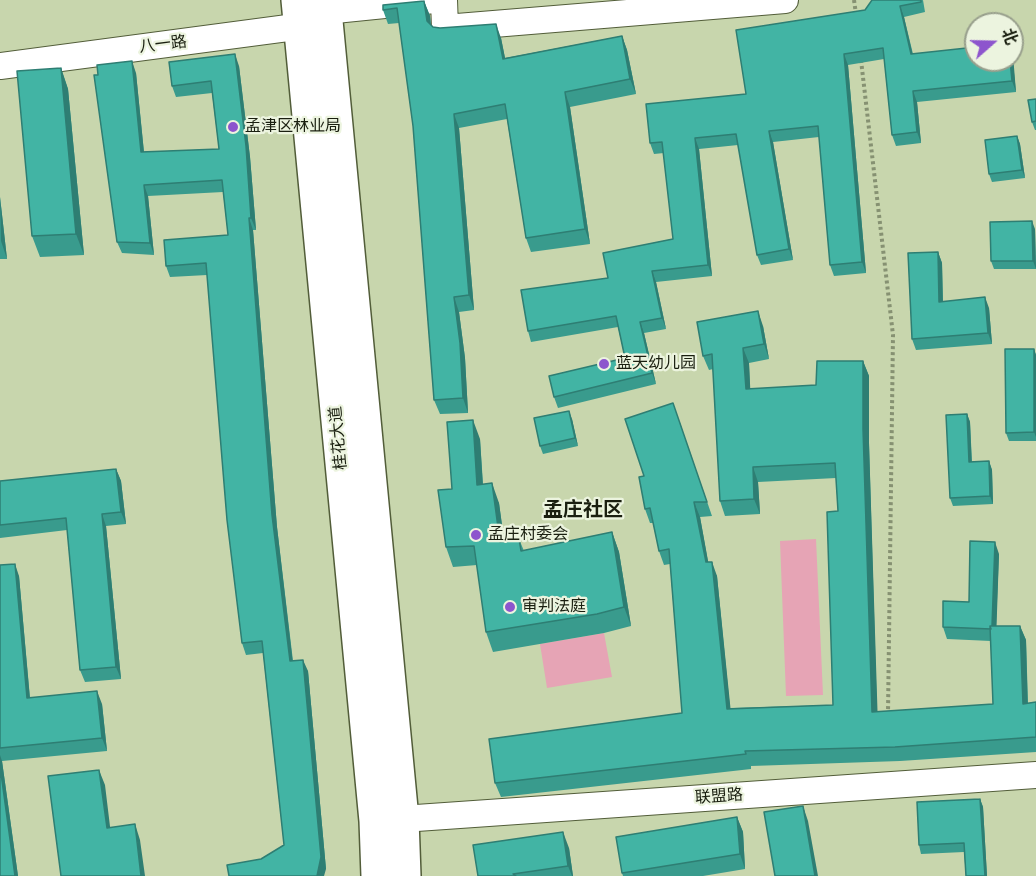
<!DOCTYPE html>
<html>
<head>
<meta charset="utf-8">
<style>
	body { margin:0 }
	#map { position:relative; width:1036px; height:876px; overflow:hidden; background:#c8d6ad; font-family:"DejaVu Sans","Noto Sans SC",sans-serif }
	canvas { display:block }
	.north { position:absolute; left:964px; top:12px; width:60px; height:60px; box-sizing:border-box; background:#ecf4df; border:2px solid #989f8c; border-radius:50%; rotate:70deg; font-size:16px; font-weight:700; line-height:24px; text-align:center; color:#1a1f10 }
	.north::after { content:''; display:block; margin:auto; width:21px; height:27px; background:#8d55cd; clip-path:polygon(50% 0,100% 100%,50% 72%,0 100%) }
</style>
</head>
<body>
<div id="map">
<canvas width="1036" height="876"></canvas>
<div class="north">北</div>
</div>
<script>
const c = document.querySelector('canvas').getContext('2d');
c.lineJoin = 'round';
function paint(path, color) {
  c.fillStyle = color;
  c.fill(path, 'evenodd');
}
function shape(rows) {
  const path = new Path2D();
  for (const r of rows) {
    path.moveTo(r[0], r[1]);
    for (let i = 2; i < r.length; i += 2) path.lineTo(r[i], r[i + 1]);
  }
  return path;
}
function stroke(path, color, width, dash) {
  c.strokeStyle = color;
  c.lineWidth = width;
  c.lineCap = dash ? 'butt' : 'round';
  c.setLineDash(dash || []);
  c.stroke(path);
}
function drawText(font, color, halo, rows, align = 'center') {
  c.font = font + ' "DejaVu Sans","Noto Sans SC",sans-serif';
  c.lineWidth = 4.5;
  c.setLineDash([]);
  c.textBaseline = 'middle';
  c.strokeStyle = halo;
  c.fillStyle = color;
  for (const [text, x, y, turn = 0] of rows) {
    c.save();
    c.translate(x, y);
    c.rotate((+turn || 0) * Math.PI / 180);
    c.textAlign = isNaN(turn) ? turn : align;
    if (halo) c.strokeText(text, 0, 0);
    c.fillText(text, 0, 0);
    c.restore();
  }
}
paint(shape([
	[816,539,823,695,786,696,780,541],
	[604,633,612,677,547,688,540,644]
]), '#e6a4b5');
const street = shape([
	[444,0,445,28,785,0],
	[325,11,434,0],
	[0,66,318,24],
	[402,819,1036,775]
]);
const secondary = shape([
	[298,0,376,821,378,876],
	[324,0,402,819,404,876]
]);
stroke(street, '#525d39', 28);
stroke(secondary, '#525d39', 36);
stroke(shape([
	[854,0,856,14],
	[861,60,893,335,888,714]
]), '#869172', 4, [3, 3]);
stroke(street, '#fff', 26);
stroke(secondary, '#fff', 33);
paint(shape([
	[923,0,925,12,904,17,913,54,1012,60,1012,53,1016,92,917,102,921,143,896,146,892,135,884,59,848,65,866,273,834,276,830,265,819,137,773,142,793,260,761,265,757,255,738,145,699,149,712,276,656,282,666,329,644,333,656,384,558,408,554,397,625,358,618,327,531,342,528,331,608,278,673,239,664,153,654,154,650,143,746,94,865,10],
	[424,1,430,16,431,25,433,27,501,38,505,58,622,36,627,50,636,94,570,107,590,244,531,252,526,238,507,119,459,128,474,310,459,312,465,358,468,413,440,414,434,400,413,126,399,23,388,24,383,10],
	[239,66,250,157,256,230,253,230,277,527,293,661,308,671,326,869,261,859,284,845,263,653,246,655,242,643,207,275,170,277,166,266,228,235,223,192,148,196,154,255,122,253,117,242,98,75,136,73,144,152,219,149,212,93,176,97,172,86],
	[61,68,68,89,84,255,40,257,32,236],
	[1036,99,1036,130,1035,130,1032,122],
	[1017,136,1020,144,1025,178,992,182,989,174],
	[0,197,7,259,0,259],
	[1035,229,1036,269,994,269,991,261],
	[938,252,942,263,943,301,989,308,992,344,916,350,912,339],
	[763,326,769,359,749,363,750,389,816,385,863,361,869,376,869,443,877,712,993,704,991,641,947,639,943,627,969,602,999,554,996,626,1020,626,1026,640,1028,703,1036,702,1036,752,900,761,751,766,751,769,501,797,495,783,682,713,670,564,664,565,659,551,653,523,650,523,645,509,644,476,673,403,712,516,700,517,708,562,717,576,730,708,833,705,838,511,836,478,758,482,760,514,725,516,720,501,713,369,709,370,703,356],
	[1034,349,1036,355,1036,441,1009,441,1006,433],
	[967,414,970,422,972,462,989,461,992,470,993,504,953,506,950,498],
	[572,419,578,446,543,454,540,446],
	[480,439,483,484,499,503,504,541,519,539,524,551,612,532,619,552,631,626,604,633,493,652,486,632,477,565,453,567,446,547,452,489],
	[116,469,121,481,126,524,106,526,121,679,85,682,80,670,67,530,0,538,0,481],
	[0,565,19,576,30,698,102,704,107,751,2,761,18,876,0,876],
	[980,799,983,807,987,876,966,876,964,852,921,854,919,845],
	[737,817,743,832,745,869,703,876,623,876,622,873],
	[569,848,573,876,478,876]
]), '#399b8d');
paint(shape([
	[424,1,430,16,432,36,427,21],
	[900,6,904,17,915,65,911,54],
	[496,24,501,38,508,73,503,59],
	[622,36,627,50,636,94,630,79],
	[1012,53,1013,55,1016,92,1012,81,1010,60,1012,60],
	[235,54,239,66,250,157,256,230,251,218],
	[844,54,848,65,866,273,862,262],
	[132,61,136,73,145,163,141,152],
	[61,68,68,89,84,255,76,234],
	[913,91,917,102,921,143,917,132],
	[565,92,570,107,590,244,585,229],
	[454,114,459,128,474,310,469,295],
	[769,131,773,142,793,260,789,249],
	[1017,136,1020,144,1025,178,1022,170],
	[695,138,699,149,712,276,708,265],
	[144,185,148,196,154,255,150,243],
	[0,197,7,259,1,241],
	[249,218,253,230,277,527,294,673,290,661,272,515],
	[1032,221,1035,229,1036,269,1033,261],
	[938,252,942,263,943,312,939,302],
	[652,271,656,282,666,329,662,318],
	[454,297,459,312,465,358,468,413,463,398],
	[985,297,989,308,992,344,988,333],
	[758,311,763,326,769,359,764,344],
	[640,322,644,333,656,384,652,373],
	[743,348,749,363,751,404,746,389],
	[1034,349,1036,355,1036,437,1034,432],
	[863,361,869,376,869,443,878,727,872,712,863,429],
	[569,411,572,419,578,446,575,438],
	[967,414,970,422,972,471,969,462],
	[473,420,480,439,484,505,477,485],
	[989,461,992,470,993,504,990,496],
	[753,467,758,482,760,514,754,499],
	[116,469,121,481,126,524,121,512],
	[492,483,499,503,507,561,500,542],
	[694,502,700,517,711,577,706,562],
	[102,514,106,526,121,679,116,667],
	[612,532,619,552,631,626,624,607],
	[995,542,999,554,996,641,991,629],
	[712,562,717,576,732,723,727,709],
	[15,564,19,576,31,711,27,698],
	[1020,626,1026,640,1028,718,1023,704],
	[303,660,308,671,326,869,324,876,317,876],
	[97,691,102,704,107,751,102,738],
	[0,755,2,761,18,876,15,876,0,766],
	[99,770,105,785,112,843,107,828],
	[980,799,983,807,987,876,985,876],
	[803,806,808,821,818,876,815,876],
	[737,817,743,832,745,869,740,854],
	[135,824,140,840,145,876,141,876],
	[563,832,569,848,573,876,572,876,568,866]
]), '#2e7e73');
const building = shape([
	[872,0,921,0,921,2,900,6,911,54,976,47,976,60,1010,60,1012,81,913,91,917,132,892,135,883,48,844,54,862,262,830,265,818,126,769,131,789,249,757,255,736,134,695,138,708,265,652,271,662,318,640,322,652,373,554,397,549,376,625,358,616,316,528,331,521,290,608,278,603,253,673,239,662,142,650,143,646,104,746,94,736,30,865,10,872,0],
	[424,1,427,21,433,27,440,28,496,24,503,59,622,36,630,79,565,92,585,229,526,238,505,104,454,114,469,295,454,297,460,343,463,398,434,400,413,126,397,8,383,10,383,5,424,1],
	[235,54,246,146,251,218,249,218,272,515,290,661,303,660,321,857,317,876,229,876,227,865,261,859,284,845,262,641,242,643,227,520,206,263,166,266,164,240,228,235,222,180,144,185,150,243,117,242,94,75,98,75,97,65,132,61,141,152,219,149,211,81,172,86,169,62,235,54],
	[61,68,76,234,32,236,17,71,61,68],
	[1036,99,1036,121,1032,122,1028,100,1036,99],
	[1017,136,1022,170,989,174,985,140,1017,136],
	[1032,221,1033,261,991,261,990,222,1032,221],
	[938,252,939,302,985,297,988,333,912,339,908,253,938,252],
	[758,311,764,344,743,348,746,389,816,385,817,361,863,361,863,429,872,712,993,704,990,626,1020,626,1023,704,1036,702,1036,737,895,747,745,751,746,754,495,783,489,739,682,713,669,549,659,551,650,508,645,509,639,477,644,476,625,419,673,403,707,502,694,502,706,562,712,562,727,709,833,705,827,512,838,511,835,463,753,467,754,499,720,501,712,354,703,356,697,322,758,311],
	[1005,349,1034,349,1034,432,1006,433,1005,349],
	[569,411,575,438,540,446,534,418,569,411],
	[967,414,969,462,989,461,990,496,950,498,946,415,967,414],
	[473,420,477,485,492,483,500,542,519,539,521,551,612,532,624,607,597,614,486,632,474,546,446,547,438,490,452,489,447,422,473,420],
	[116,469,121,512,102,514,116,667,80,670,66,518,0,525,0,481,116,469],
	[970,541,995,542,992,626,990,626,991,629,943,627,943,601,969,602,970,541],
	[15,564,27,698,97,691,102,738,0,748,0,565,15,564],
	[0,766,15,876,0,876,0,766],
	[99,770,107,828,135,824,141,876,61,876,48,776,99,770],
	[980,799,985,876,966,876,964,843,919,845,917,802,980,799],
	[803,806,815,876,775,876,764,812,803,806],
	[737,817,740,854,622,873,616,837,737,817],
	[563,832,568,866,513,874,516,876,478,876,473,845,563,832]
]);
paint(building, '#42b4a4');
stroke(building, '#2e7e73', 1.5);
for (const [x, y, r, color] of [
	[233,127,6,"#8d55cd"],
	[604,364,6,"#8d55cd"],
	[476,535,6,"#8d55cd"],
	[510,607,6,"#8d55cd"]
]) {
  const dot = new Path2D();
  dot.arc(x, y, r, 0, 2 * Math.PI);
  c.fillStyle = color;
  c.fill(dot);
  stroke(dot, '#ecf4df', 2);
}
drawText('16px', '#1a1f10', '#ecf4df', [
	["八一路",163,45,-7],
	["桂花大道",339,438,-95],
	["联盟路",719,797,-4]
]);
drawText('16px', '#1a1f10', '#ecf4df', [
	["孟津区林业局",245,127],
	["蓝天幼儿园",616,364],
	["孟庄村委会",488,535],
	["审判法庭",522,607]
], 'left');
drawText('bold 20px', '#1a1f10', '#ecf4df', [
	["孟庄社区",583,511]
]);
</script>
</body>
</html>
